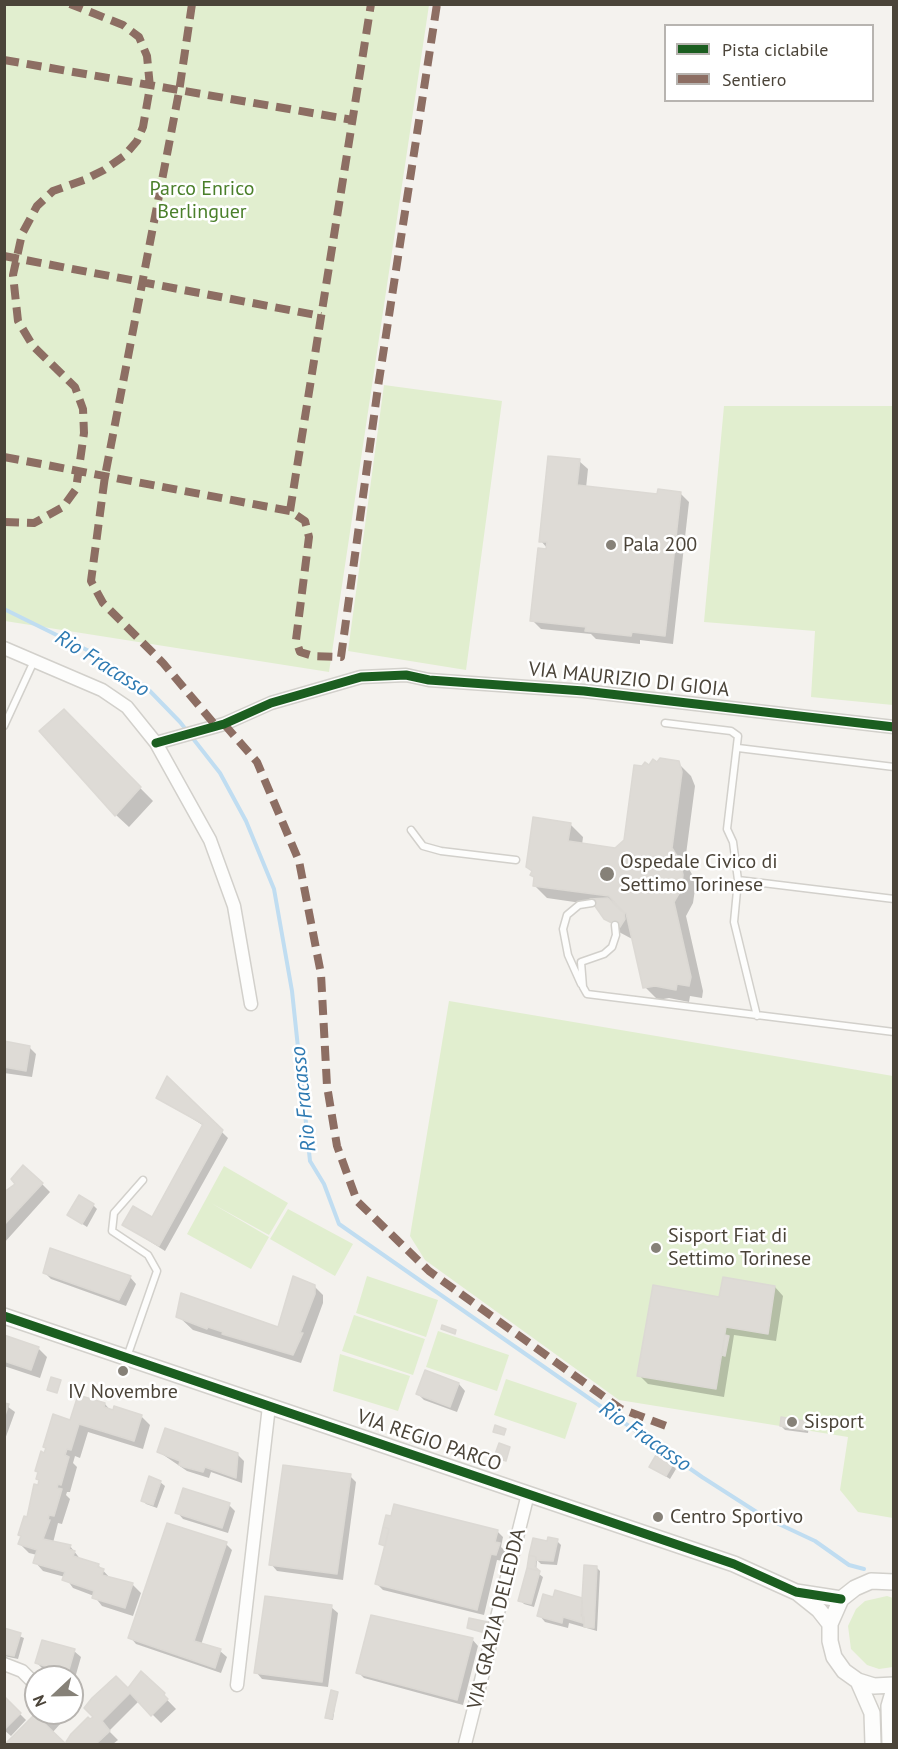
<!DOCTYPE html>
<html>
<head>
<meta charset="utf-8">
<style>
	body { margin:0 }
	#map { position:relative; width:898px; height:1749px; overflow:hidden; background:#f4f2ee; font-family:"PT Sans",sans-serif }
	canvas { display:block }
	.frame { position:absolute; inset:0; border:6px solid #4b4439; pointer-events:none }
	.legend { position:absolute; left:664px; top:24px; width:210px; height:78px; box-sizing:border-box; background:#fff; border:2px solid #b7b4b0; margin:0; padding:8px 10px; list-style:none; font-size:18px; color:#4b4439 }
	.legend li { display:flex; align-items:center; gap:12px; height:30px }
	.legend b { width:30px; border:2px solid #b7b4b0 }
	.north { position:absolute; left:24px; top:1665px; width:60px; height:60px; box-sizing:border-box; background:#fff; border:2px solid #b7b4b0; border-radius:50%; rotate:248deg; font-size:16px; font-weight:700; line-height:24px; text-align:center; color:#4b4439 }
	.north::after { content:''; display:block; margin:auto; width:21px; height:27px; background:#868178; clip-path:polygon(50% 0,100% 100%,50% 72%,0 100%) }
</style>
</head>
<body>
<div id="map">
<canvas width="898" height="1749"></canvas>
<div class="frame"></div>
<ul class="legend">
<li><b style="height:8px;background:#1b5e20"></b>Pista ciclabile</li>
<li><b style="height:8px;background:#8d6e63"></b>Sentiero</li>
</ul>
<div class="north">N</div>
</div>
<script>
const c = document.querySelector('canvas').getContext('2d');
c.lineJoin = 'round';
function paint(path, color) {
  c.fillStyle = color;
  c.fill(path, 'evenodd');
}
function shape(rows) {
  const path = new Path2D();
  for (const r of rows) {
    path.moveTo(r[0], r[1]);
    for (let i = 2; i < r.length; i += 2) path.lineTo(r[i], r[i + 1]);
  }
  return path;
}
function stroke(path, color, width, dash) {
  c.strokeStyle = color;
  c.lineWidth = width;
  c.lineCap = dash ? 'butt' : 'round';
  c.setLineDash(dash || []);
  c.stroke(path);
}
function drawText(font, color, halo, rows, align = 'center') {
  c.font = font + ' "PT Sans",sans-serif';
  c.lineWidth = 5;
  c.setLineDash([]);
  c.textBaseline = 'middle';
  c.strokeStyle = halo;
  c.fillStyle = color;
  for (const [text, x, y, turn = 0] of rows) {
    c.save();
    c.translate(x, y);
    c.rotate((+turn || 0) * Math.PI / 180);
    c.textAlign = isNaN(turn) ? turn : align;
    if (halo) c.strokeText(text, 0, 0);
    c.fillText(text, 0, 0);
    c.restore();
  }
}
paint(shape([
	[4,5,429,5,329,672,5,621],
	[384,385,502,401,466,670,348,651],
	[724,406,893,406,893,705,811,697,815,631,704,622],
	[449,1001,893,1076,893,1518,858,1512,840,1490,848,1437,619,1400,425,1260,410,1236],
	[224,1166,288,1203,269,1235,211,1203,269,1237,251,1269,187,1234],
	[288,1209,353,1244,335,1276,270,1239],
	[367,1276,438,1300,426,1337,356,1313],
	[354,1315,425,1339,413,1375,342,1351],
	[438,1331,509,1355,497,1391,426,1367],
	[340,1354,410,1376,398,1411,333,1391],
	[506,1379,577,1403,565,1439,494,1415],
	[887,1596,893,1598,893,1667,879,1669,867,1665,851,1649,848,1626,856,1609,865,1601]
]), '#e1eecf');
paint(shape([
	[579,461,588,469,586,488,658,496,680,493,689,502,673,644,640,640,640,644,596,639,591,634,541,629,532,620,547,548,541,541],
	[64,711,153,801,129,827,116,815],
	[678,763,691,776,695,786,685,862,693,876,695,889,693,903,686,916,703,991,702,998,690,996,689,1002,669,998,658,1000,645,987,634,940,619,932,595,905,547,898,534,885,570,824,583,837,582,845,616,849,625,841,649,767],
	[4,1043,30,1048,36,1054,32,1077,4,1073],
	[168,1079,228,1138,165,1251,124,1225,152,1219,204,1126,158,1097],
	[42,1184,50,1192,4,1243,4,1194],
	[93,1205,97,1209,87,1227,69,1215],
	[45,1273,130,1277,136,1284,126,1306,51,1279],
	[314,1286,323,1295,323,1303,301,1363,193,1330,178,1316,279,1329],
	[775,1287,783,1296,776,1341,734,1335,724,1397,648,1384,639,1375,720,1298],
	[4,1337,38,1348,47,1357,40,1378,4,1366],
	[426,1372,459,1384,465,1391,457,1412,424,1400,418,1394],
	[4,1404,15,1412,4,1442],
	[105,1404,111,1411,141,1416,150,1425,143,1449,88,1432,80,1458,75,1456,73,1463,77,1467,70,1492,67,1492,66,1495,70,1499,62,1524,58,1523,53,1543,70,1546,81,1560,98,1565,111,1579,132,1584,141,1593,133,1616,102,1606,94,1596,73,1588,65,1577,43,1571,35,1562,37,1555,29,1553,20,1544,40,1481,38,1479,45,1455,71,1421],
	[805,1422,809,1426,808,1433,785,1430,781,1426],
	[159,1452,237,1454,244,1461,242,1483,211,1472,209,1478,187,1471],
	[672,1465,676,1469,670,1479,651,1467],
	[350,1476,356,1482,343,1580,277,1571,271,1564],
	[160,1482,165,1486,157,1508,146,1504,142,1500],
	[229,1505,235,1511,228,1533,183,1519,177,1512],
	[497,1531,503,1537,501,1547,505,1551,503,1561,497,1560,484,1615,383,1590,377,1584,386,1546,381,1544],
	[557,1541,561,1545,557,1565,541,1564,537,1560,536,1572,543,1577,534,1607,524,1604,520,1600,530,1556,548,1543],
	[226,1544,232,1550,201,1645,220,1651,227,1657,221,1673,136,1644,130,1637],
	[596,1567,600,1571,597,1631,569,1623,568,1628,545,1622,539,1615,584,1600],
	[331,1607,338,1613,328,1687,262,1679,256,1672],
	[4,1630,24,1638,18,1659,4,1656],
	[472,1639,478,1646,463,1705,364,1678,358,1672],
	[74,1651,81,1657,75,1678,43,1669,37,1663],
	[141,1673,176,1709,161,1723,139,1701,109,1731,118,1740,113,1744,71,1744,68,1742,128,1690],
	[337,1693,333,1720,328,1719,327,1718],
	[4,1698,26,1720,11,1736,4,1730],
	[38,1713,51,1713,61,1723,52,1733,64,1744,7,1744]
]), '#0003');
stroke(shape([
	[4,609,89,651,146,687,180,722,220,773,246,821,274,889,292,991,310,1161,324,1184,339,1224,702,1477,766,1518,815,1541,849,1565,864,1569]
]), '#c0ddf1', 4);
const building = shape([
	[548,456,580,459,577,485,657,494,658,489,681,492,665,636,632,632,631,636,585,631,586,627,530,621,538,548,546,549,547,542,539,542,548,456],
	[64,709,141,787,115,816,39,731,64,709],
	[660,758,679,761,682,772,672,848,680,861,683,875,681,890,674,902,691,977,689,986,677,984,676,990,655,986,643,988,626,913,624,913,609,896,533,886,534,877,530,875,532,871,526,867,533,817,571,823,568,841,615,848,624,840,634,765,642,766,645,762,649,765,653,759,657,762,660,758],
	[608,898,624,913,625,919,620,927,604,919,590,899,608,898],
	[4,1041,30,1046,26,1071,4,1067,4,1041],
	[167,1076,223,1130,159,1246,122,1225,133,1206,152,1217,203,1124,156,1098,167,1076],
	[23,1165,43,1183,4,1225,4,1192,15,1184,11,1179,23,1165],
	[79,1195,94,1204,82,1224,67,1215,79,1195],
	[50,1248,131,1276,119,1300,43,1273,50,1248],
	[293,1276,315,1285,315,1294,300,1333,303,1333,293,1355,222,1334,223,1332,208,1327,207,1329,176,1317,181,1293,278,1327,293,1276],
	[723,1277,775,1286,768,1334,726,1327,716,1389,637,1376,653,1285,719,1297,723,1277],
	[442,1325,456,1330,455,1334,441,1329,442,1325],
	[4,1335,39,1347,31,1370,4,1361,4,1335],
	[725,1335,729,1336,725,1356,722,1355,725,1335],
	[425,1370,459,1383,450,1407,416,1394,425,1370],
	[51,1377,61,1380,57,1393,47,1390,51,1377],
	[78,1395,105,1403,104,1407,113,1410,114,1406,142,1415,134,1441,79,1424,71,1450,67,1449,65,1455,69,1457,61,1485,58,1484,57,1488,62,1489,54,1516,49,1515,48,1520,50,1520,43,1539,71,1545,69,1549,75,1551,73,1556,99,1564,98,1567,104,1569,102,1575,133,1583,125,1608,92,1598,94,1591,62,1580,65,1572,33,1563,37,1550,18,1544,21,1536,18,1535,24,1516,27,1517,34,1484,38,1485,39,1480,36,1479,38,1472,35,1471,41,1451,44,1453,46,1448,43,1447,53,1414,70,1420,78,1395],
	[4,1403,9,1404,4,1418,4,1403],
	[781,1417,805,1421,804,1430,780,1426,781,1417],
	[495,1425,506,1429,504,1435,493,1432,495,1425],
	[165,1428,238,1453,236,1478,205,1467,203,1472,184,1467,179,1465,180,1461,157,1452,165,1428],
	[499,1443,510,1447,506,1461,494,1457,499,1443],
	[656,1455,673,1464,666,1476,649,1467,656,1455],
	[283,1465,351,1474,337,1574,269,1565,283,1465],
	[149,1476,161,1481,153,1505,141,1501,149,1476],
	[183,1488,230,1503,222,1528,175,1513,183,1488],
	[394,1504,498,1530,495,1542,500,1543,496,1555,491,1554,477,1610,375,1584,389,1529,383,1527,386,1515,391,1516,394,1504],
	[167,1523,227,1542,194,1641,221,1649,215,1668,128,1638,167,1523],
	[383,1527,389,1529,385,1546,379,1544,383,1527],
	[548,1537,558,1539,553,1561,536,1560,536,1557,529,1555,533,1538,547,1541,548,1537],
	[529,1555,536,1557,535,1567,540,1571,527,1568,529,1555],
	[584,1565,597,1566,594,1628,584,1627,584,1617,581,1616,584,1565],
	[527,1568,540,1571,531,1604,518,1601,527,1568],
	[555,1590,582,1598,583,1623,563,1617,562,1623,537,1616,543,1594,553,1597,555,1590],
	[265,1596,332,1605,322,1682,254,1673,265,1596],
	[371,1615,473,1638,457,1700,356,1673,371,1615],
	[469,1618,488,1622,485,1633,467,1628,469,1618],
	[4,1628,21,1633,14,1656,4,1654,4,1628],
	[42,1640,75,1649,68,1673,35,1663,42,1640],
	[141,1671,165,1693,164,1695,168,1699,151,1716,130,1693,102,1721,110,1731,96,1744,69,1744,66,1742,71,1734,88,1717,90,1719,93,1717,84,1708,92,1698,116,1676,128,1688,141,1671],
	[331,1690,338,1692,332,1719,325,1718,331,1690],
	[4,1696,21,1713,4,1730,4,1696],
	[36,1713,53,1714,44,1723,66,1744,5,1744,36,1713]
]);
paint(building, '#dedbd6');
stroke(building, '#dcd9d4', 1.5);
const service = shape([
	[665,723,731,731,738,736,727,829,733,842,738,880,894,899],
	[4,726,34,661],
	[738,748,894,767],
	[411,830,423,846,441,851,516,860],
	[738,880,734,922,757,1016],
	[615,925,616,935,612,947,604,954,581,962,583,987,587,994,894,1032],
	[581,984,568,955,563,929,567,915,579,905,592,903],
	[127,1357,157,1271,148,1255,112,1231,114,1213,143,1180]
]);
const minor = shape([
	[4,648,102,690,127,707,156,743,210,840,234,906,251,1004],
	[156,743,224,724,271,703,361,677,406,675,429,680,584,691,894,727],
	[4,1664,22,1671,36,1685],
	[237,1685,269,1406],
	[465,1744,528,1494]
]);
const tertiary = shape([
	[4,1316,734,1564,796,1592,841,1599],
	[894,1582,871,1581,855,1588,841,1599,830,1624,830,1641,834,1657,844,1671,858,1681,874,1686,894,1685],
	[799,1594,819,1610,830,1624],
	[858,1681,872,1713,873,1744],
	[890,1744,889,1706,894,1689]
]);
stroke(service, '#d2d0cb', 9);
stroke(minor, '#d2d0cb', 15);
stroke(tertiary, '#d2d0cb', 18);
stroke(service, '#fdfdfc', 6);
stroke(minor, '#fdfdfc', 12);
stroke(tertiary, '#fdfdfc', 15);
stroke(shape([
	[192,4,179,92,105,476,91,581,103,603,163,663,216,726],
	[4,60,353,120],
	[4,256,321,316],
	[4,457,290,511,305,521,309,537,296,640,300,652,313,656,341,657,378,387,437,4],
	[290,511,371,4],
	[4,522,34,523,63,507,76,489,84,433,83,409,75,387,33,346,18,321,13,275,22,234,37,206,53,191,84,180,104,170,124,156,137,141,143,127,150,87,147,56,139,37,123,25,70,4],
	[224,724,257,762,299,861,321,974,327,1086,337,1146,357,1201,429,1271,621,1409,672,1428]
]), '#8d6e63', 8, [15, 8]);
stroke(shape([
	[156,743,224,724,271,703,361,677,406,675,429,680,584,691,894,727],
	[4,1316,734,1564,796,1592,841,1599]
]), '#1b5e20', 9);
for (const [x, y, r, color] of [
	[611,545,6,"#868178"],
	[607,874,8,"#868178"],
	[656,1248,6,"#868178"],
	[123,1371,6,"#868178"],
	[792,1422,6,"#868178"],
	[658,1517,6,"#868178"]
]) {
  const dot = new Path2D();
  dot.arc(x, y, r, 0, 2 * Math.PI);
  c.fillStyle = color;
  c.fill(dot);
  stroke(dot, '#fff', 2);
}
drawText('20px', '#4a7f2a', '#fff', [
	["Parco Enrico",202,189],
	["Berlinguer",202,212]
]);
drawText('20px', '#4b4439', '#fff', [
	["Pala 200",623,545],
	["Ospedale Civico di",620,862],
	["Settimo Torinese",620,885],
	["Sisport Fiat di",668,1236],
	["Settimo Torinese",668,1259],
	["IV Novembre",123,1392,"center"],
	["Sisport",804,1422],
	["Centro Sportivo",670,1517]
], 'left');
drawText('20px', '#4b4439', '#fff', [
	["VIA MAURIZIO DI GIOIA",629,680,6],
	["VIA REGIO PARCO",429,1441,19],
	["VIA GRAZIA DELEDDA",497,1619,-76]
]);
drawText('italic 21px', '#2e7ab2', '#fff', [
	["Rio Fracasso",102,664,32],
	["Rio Fracasso",304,1099,-96],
	["Rio Fracasso",645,1437,35]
]);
</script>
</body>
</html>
